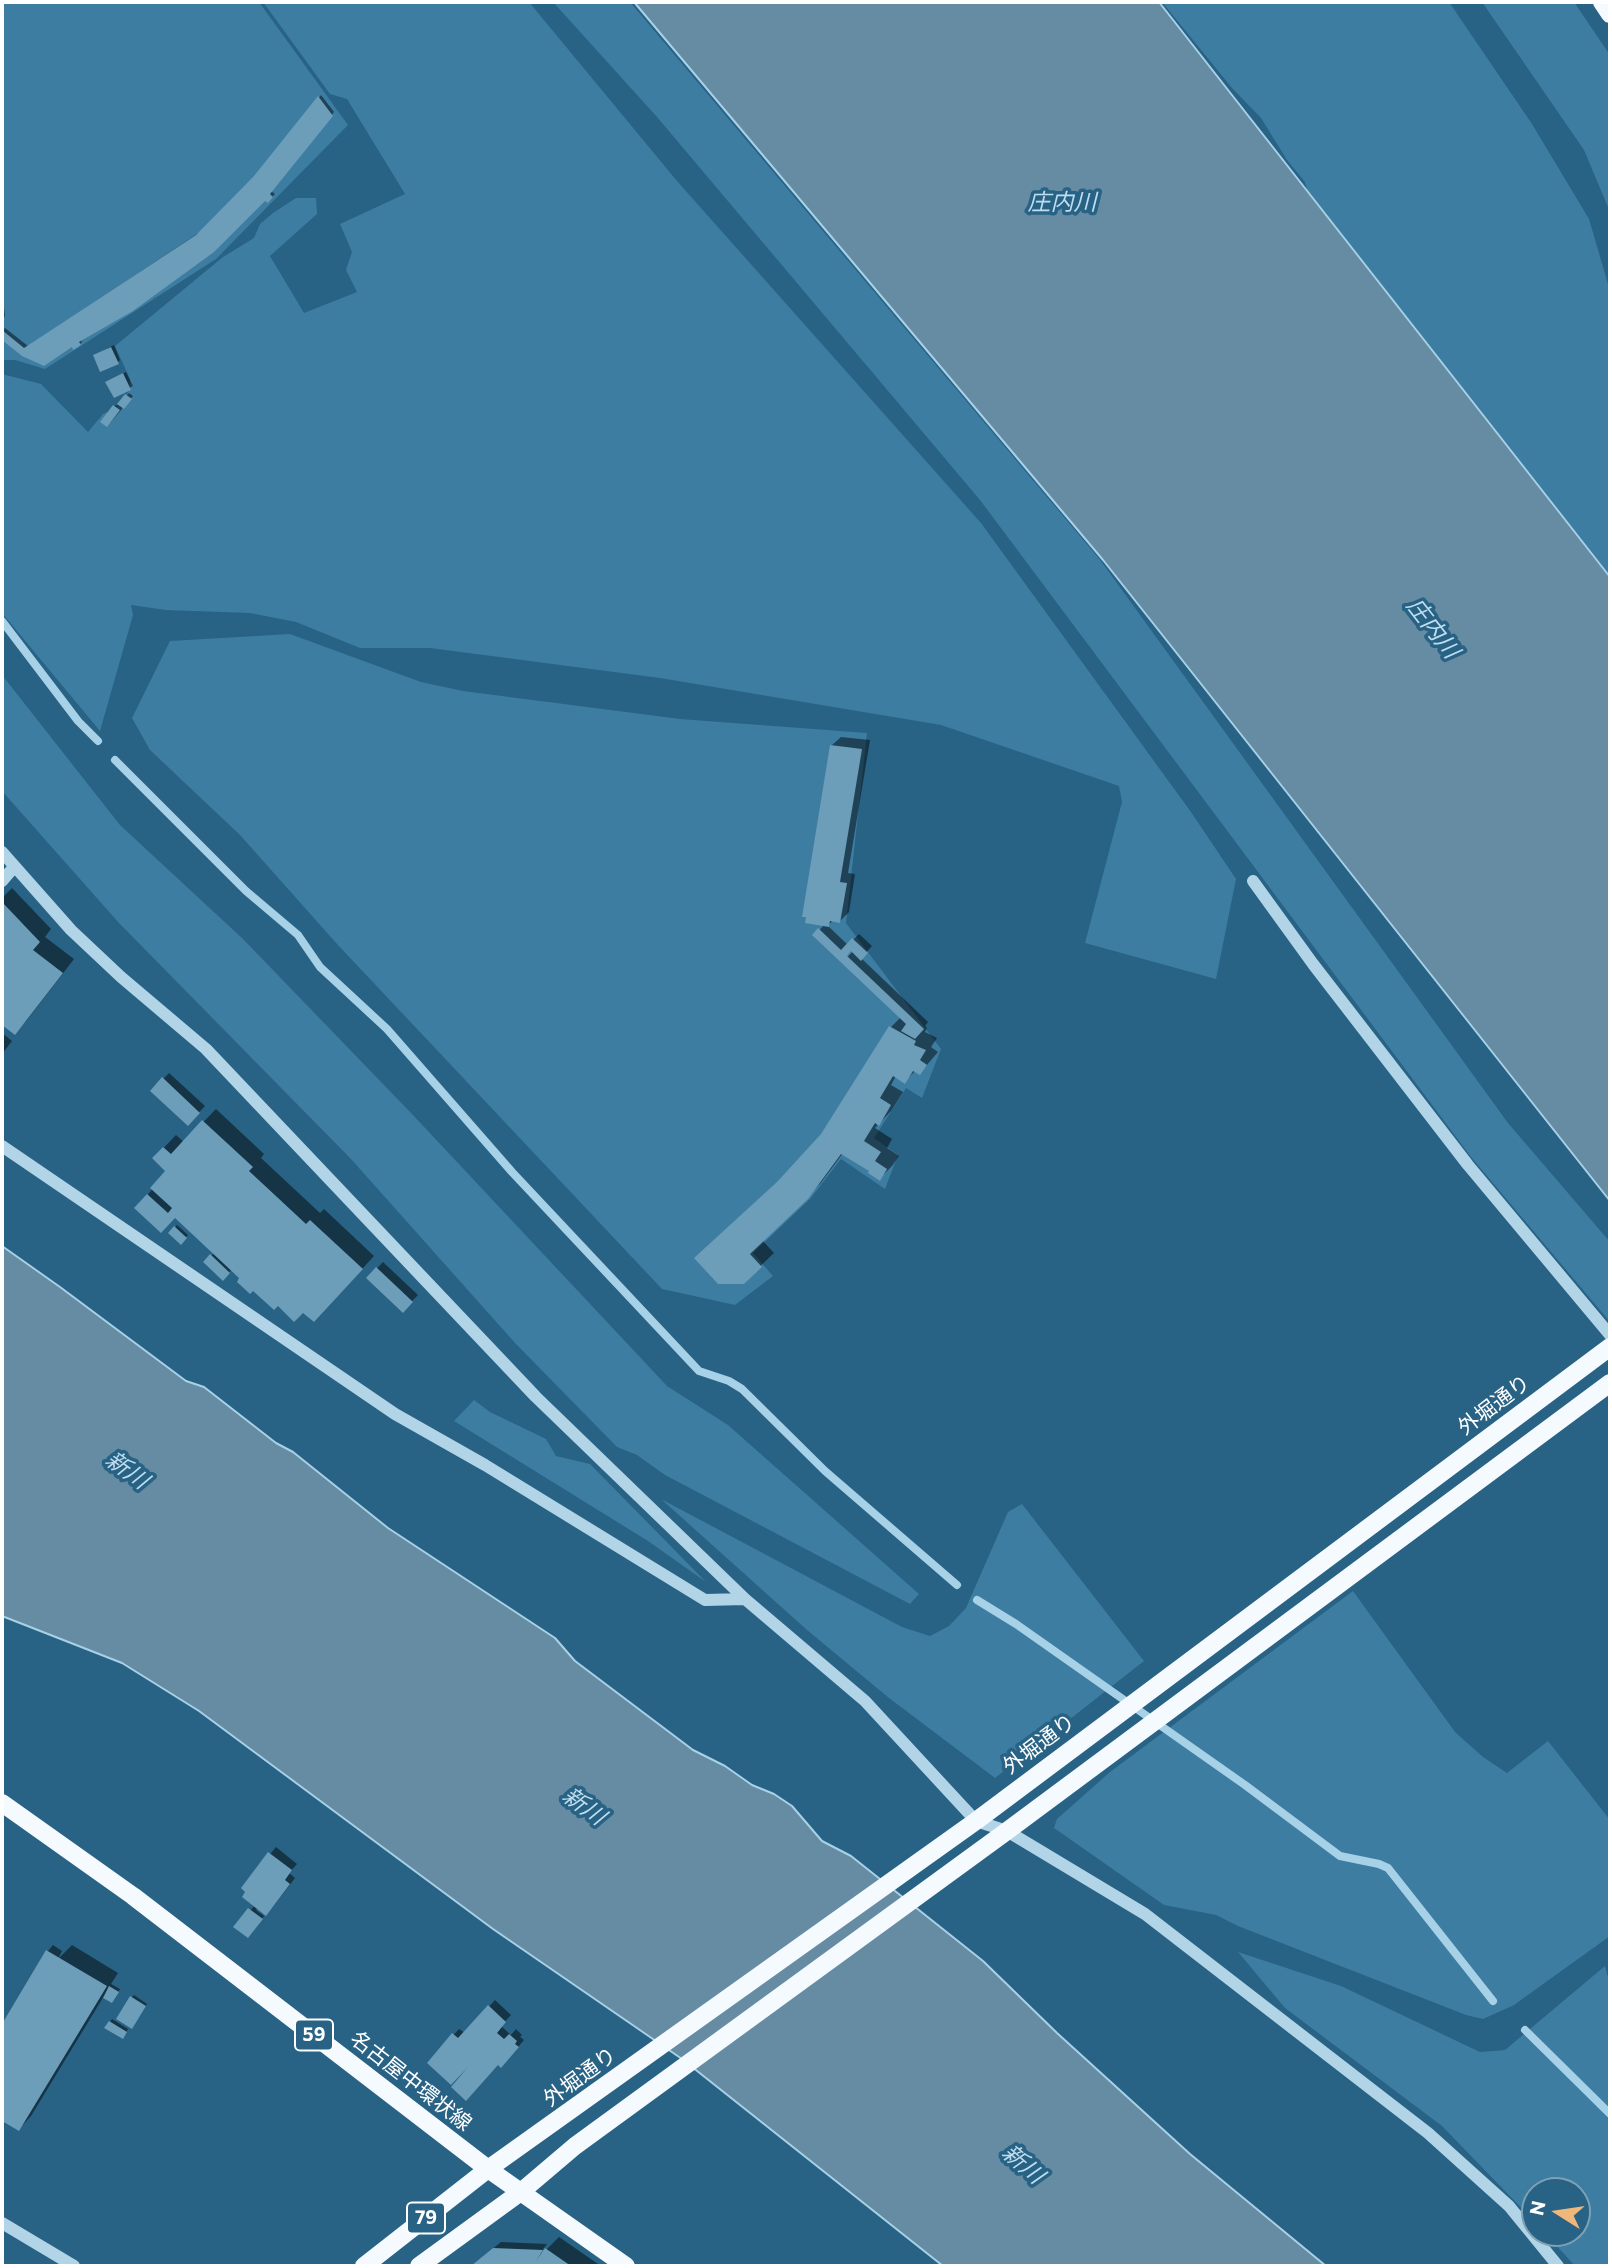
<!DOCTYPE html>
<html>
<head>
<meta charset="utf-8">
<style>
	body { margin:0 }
	#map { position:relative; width:1612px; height:2268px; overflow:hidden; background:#286284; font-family:Commissioner,sans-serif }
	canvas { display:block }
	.frame { position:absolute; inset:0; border:4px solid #fff; pointer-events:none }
	.north { position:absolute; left:1521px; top:2177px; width:70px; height:70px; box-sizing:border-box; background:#286284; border:2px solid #7ea1b5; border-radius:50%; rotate:282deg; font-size:19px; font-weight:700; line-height:28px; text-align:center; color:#fff }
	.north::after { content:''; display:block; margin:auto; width:24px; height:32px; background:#efb779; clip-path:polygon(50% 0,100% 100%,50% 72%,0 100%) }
</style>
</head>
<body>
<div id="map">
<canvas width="1612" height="2268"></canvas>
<div class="frame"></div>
<div class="north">N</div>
</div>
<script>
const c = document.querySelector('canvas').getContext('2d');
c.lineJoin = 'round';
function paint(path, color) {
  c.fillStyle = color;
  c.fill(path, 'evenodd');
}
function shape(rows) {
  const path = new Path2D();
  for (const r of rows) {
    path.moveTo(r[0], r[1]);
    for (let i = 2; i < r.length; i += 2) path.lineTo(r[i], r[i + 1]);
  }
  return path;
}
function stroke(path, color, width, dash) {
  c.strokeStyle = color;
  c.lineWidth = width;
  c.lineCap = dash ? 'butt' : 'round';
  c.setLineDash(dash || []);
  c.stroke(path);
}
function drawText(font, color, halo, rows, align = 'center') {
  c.font = font + ' Commissioner,"Noto Sans JP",sans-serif';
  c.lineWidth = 7;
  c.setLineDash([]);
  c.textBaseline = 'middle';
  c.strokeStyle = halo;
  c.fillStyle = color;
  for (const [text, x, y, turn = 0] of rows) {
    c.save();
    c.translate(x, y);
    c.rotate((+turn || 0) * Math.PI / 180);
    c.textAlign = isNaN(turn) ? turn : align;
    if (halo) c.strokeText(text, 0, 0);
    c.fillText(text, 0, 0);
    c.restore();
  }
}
paint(shape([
	[2,2,259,2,348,125,216,259,45,369,15,360,2,360],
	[263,2,529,2,677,181,981,523,1191,812,1236,879,1216,979,1085,943,1122,802,1119,786,941,725,660,678,430,648,360,648,296,622,250,613,166,610,131,605,133,615,100,731,2,613,2,374,41,384,88,432,103,414,116,408,129,391,130,379,115,346,223,257,254,238,260,224,273,213,296,198,316,198,317,214,270,256,304,313,357,292,346,270,352,252,340,224,405,194,347,99,330,94],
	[553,2,630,2,1101,561,1508,1123,1610,1242,1610,1322,1471,1157,980,500,657,117],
	[1162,2,1449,2,1532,124,1589,219,1610,291,1610,576,1426,355,1312,208,1305,182,1287,160,1261,118,1232,88],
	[1482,2,1574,2,1610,55,1610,212,1584,150],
	[290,634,421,682,463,691,680,719,867,733,846,923,941,1049,922,1098,906,1088,874,1138,898,1155,885,1189,841,1159,810,1199,753,1253,773,1276,735,1305,662,1289,337,944,240,835,150,750,132,718,170,641],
	[2,675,120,825,243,939,412,1114,667,1386,728,1425,919,1594,910,1604,665,1475,637,1455,617,1447,515,1343,351,1159,119,923,2,791],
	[474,1400,490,1412,546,1439,556,1456,590,1464,706,1582,648,1541,454,1421],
	[661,1499,902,1627,930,1636,949,1626,966,1608,1008,1512,1022,1504,1144,1661,995,1778,889,1698,807,1630],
	[1353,1591,1455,1732,1483,1757,1507,1773,1548,1741,1610,1820,1610,1936,1514,2005,1483,2019,1466,2015,1238,1926,1216,1915,1164,1905,1054,1828,1057,1819,1110,1772],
	[1238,1952,1341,1986,1480,2052,1505,2050,1605,1966,1610,1985,1610,2266,1575,2266,1545,2233,1577,2233,1577,2191,1535,2191,1535,2222,1442,2126,1285,2008]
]), '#3d7da1');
const water = shape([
	[634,2,1159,2,1610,577,1610,1201,1103,560,634,2],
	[2,1246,60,1287,186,1381,204,1387,276,1443,293,1452,388,1528,555,1638,575,1661,693,1750,725,1766,752,1785,774,1794,792,1806,822,1841,851,1856,983,1961,1057,2033,1190,2154,1326,2266,943,2266,682,2059,493,1929,199,1711,122,1663,2,1616,2,1246]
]);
paint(water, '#668ca3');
stroke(water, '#a7d1e7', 2);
paint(shape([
	[321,95,334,112,271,191,275,194,268,201,265,198,81,339,82,342,80,344,22,354,2,338,2,331,5,328,28,346,200,232,256,177],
	[2,291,5,316,2,319],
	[114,345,120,360,118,362,95,355],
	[126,372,133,386,114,396,110,380],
	[129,393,133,396,110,423,114,406,118,405],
	[841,737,870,740,848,873,855,874,849,912,840,921,833,920,828,926,848,945,859,934,872,946,861,958,928,1022,925,1026,927,1028,925,1032,937,1038,931,1047,938,1052,920,1073,916,1070,905,1081,896,1076,891,1085,903,1092,891,1111,875,1128,892,1139,887,1148,899,1156,892,1166,879,1179,871,1170,843,1153,820,1184,762,1240,774,1253,744,1282,719,1282,785,1175,823,1135,891,1027,901,1017,843,962,855,949,850,949,841,959,815,935,825,924,831,746],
	[12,888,51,929,45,937,74,959,27,1020,15,1033,2,1023,2,898],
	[2,1033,12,1041,2,1054],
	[169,1073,205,1106,188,1124,152,1091],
	[216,1109,264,1154,261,1158,320,1213,324,1209,374,1256,326,1308,303,1310,278,1304,232,1269,223,1279,205,1262,214,1253,175,1216,137,1207,168,1171,154,1158,176,1135,184,1142],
	[177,1225,188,1235,181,1242,170,1233],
	[383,1262,418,1295,403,1310,368,1278],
	[276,1847,297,1864,289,1873,295,1878,272,1908,258,1907,256,1910,264,1916,250,1934,236,1927,255,1905,243,1888],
	[53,1945,62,1951,58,1959,72,1945,118,1973,111,1984,120,1989,114,1999,104,1996,31,2116,19,2129,2,2119,2,2027,48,1951],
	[134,1995,147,2004,134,2025,131,1998],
	[495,2000,511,2015,501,2026,511,2035,516,2029,522,2035,520,2037,524,2040,507,2060,471,2067,429,2062,459,2029,465,2033],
	[112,2019,128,2029,125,2034,110,2022],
	[559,2237,601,2266,472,2266,501,2242,547,2244,541,2252,543,2253]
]), '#0007');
stroke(shape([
	[2,621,78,721,98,741],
	[115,760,246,891,298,935,320,967,387,1029,512,1172,699,1371,729,1381,742,1389,825,1471,957,1585],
	[977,1600,1016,1624,1245,1785,1340,1856,1379,1864,1388,1868,1493,2001],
	[1525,2030,1610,2114]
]), '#a7d1e7', 8);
paint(shape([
	[318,96,333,116,270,194,273,197,268,203,265,201,214,252,133,311,79,342,81,345,73,350,72,347,44,366,22,356,2,340,2,330,24,348,196,235,254,176],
	[111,347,119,364,100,372,93,355],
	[123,373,131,390,114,398,105,382],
	[125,394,132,399,124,409,117,404],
	[113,405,120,410,107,427,100,422],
	[830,745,862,749,840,882,847,883,840,923,830,921,829,927,805,923,806,917,802,917],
	[2,902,40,942,33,950,63,973,15,1035,2,1025],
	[818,928,841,950,852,938,868,953,861,961,851,951,847,956,924,1029,915,1039,901,1031,906,1024,812,935],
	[889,1026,916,1041,914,1045,926,1050,920,1060,927,1065,920,1075,913,1071,905,1084,893,1076,880,1098,891,1105,879,1126,875,1123,864,1141,881,1152,875,1161,887,1169,880,1181,868,1173,869,1171,841,1154,808,1199,750,1254,762,1267,744,1284,718,1284,694,1258,777,1182,821,1134],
	[162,1077,200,1113,188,1126,150,1091],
	[202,1120,253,1167,249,1171,306,1224,310,1220,363,1269,314,1322,303,1313,294,1322,278,1306,274,1310,253,1291,250,1294,237,1282,239,1278,175,1218,161,1233,134,1208,147,1194,168,1213,172,1208,150,1188,165,1171,152,1158,163,1147,171,1154],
	[174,1226,187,1238,181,1245,168,1233],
	[210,1254,230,1273,223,1281,203,1262],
	[376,1267,413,1302,403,1313,366,1278],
	[268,1852,292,1870,285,1880,290,1884,266,1916,242,1897,245,1892,241,1888],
	[248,1908,263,1919,248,1938,233,1927],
	[46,1950,107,1986,19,2131,2,2121,2,2024],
	[109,1986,119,1992,112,2003,103,1998],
	[130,1996,146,2006,132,2029,116,2019],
	[488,2005,506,2022,497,2033,504,2039,509,2034,517,2041,515,2044,519,2047,501,2068,498,2065,466,2101,451,2087,468,2067,451,2085,427,2063,452,2033,458,2038],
	[109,2021,127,2032,123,2039,104,2028],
	[493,2248,543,2250,536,2261,545,2248,571,2266,471,2266]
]), '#6c9db9');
stroke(shape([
	[2,852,71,930,121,977,206,1049,536,1397,745,1599,865,1701,976,1821,1007,1831,1145,1914,1428,2133,1509,2206,1558,2266],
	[2,881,14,867],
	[1253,881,1313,964,1468,1165,1610,1335],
	[2,1146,395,1414,485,1465,705,1600,745,1599],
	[2,2223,74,2266]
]), '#b2d4e7', 12);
stroke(shape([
	[1602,2,1610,14],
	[2,1803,133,1896,488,2169,626,2266],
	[364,2266,488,2169,976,1821,1610,1347],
	[419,2266,522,2191,575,2146,1007,1831,1610,1383]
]), '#f4fafe', 18);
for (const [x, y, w] of [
	[314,2035,38],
	[426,2218,38]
]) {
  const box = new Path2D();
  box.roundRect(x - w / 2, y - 15.5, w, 31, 5);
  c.fillStyle = '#286284';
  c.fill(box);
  stroke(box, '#fff', 2);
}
drawText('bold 19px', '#fff', null, [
	["59",314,2035],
	["79",426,2218]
]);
drawText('21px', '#fff', '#286284', [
	["外堀通り",1494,1405,-37],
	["外堀通り",1039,1744,-37],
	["外堀通り",580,2077,-36],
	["名古屋中環状線",411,2081,38]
]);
drawText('italic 23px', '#beddef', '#286284', [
	["庄内川",1062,202],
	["庄内川",1433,628,52],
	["新川",127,1470,36],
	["新川",584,1806,36],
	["新川",1023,2164,41]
]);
</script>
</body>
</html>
